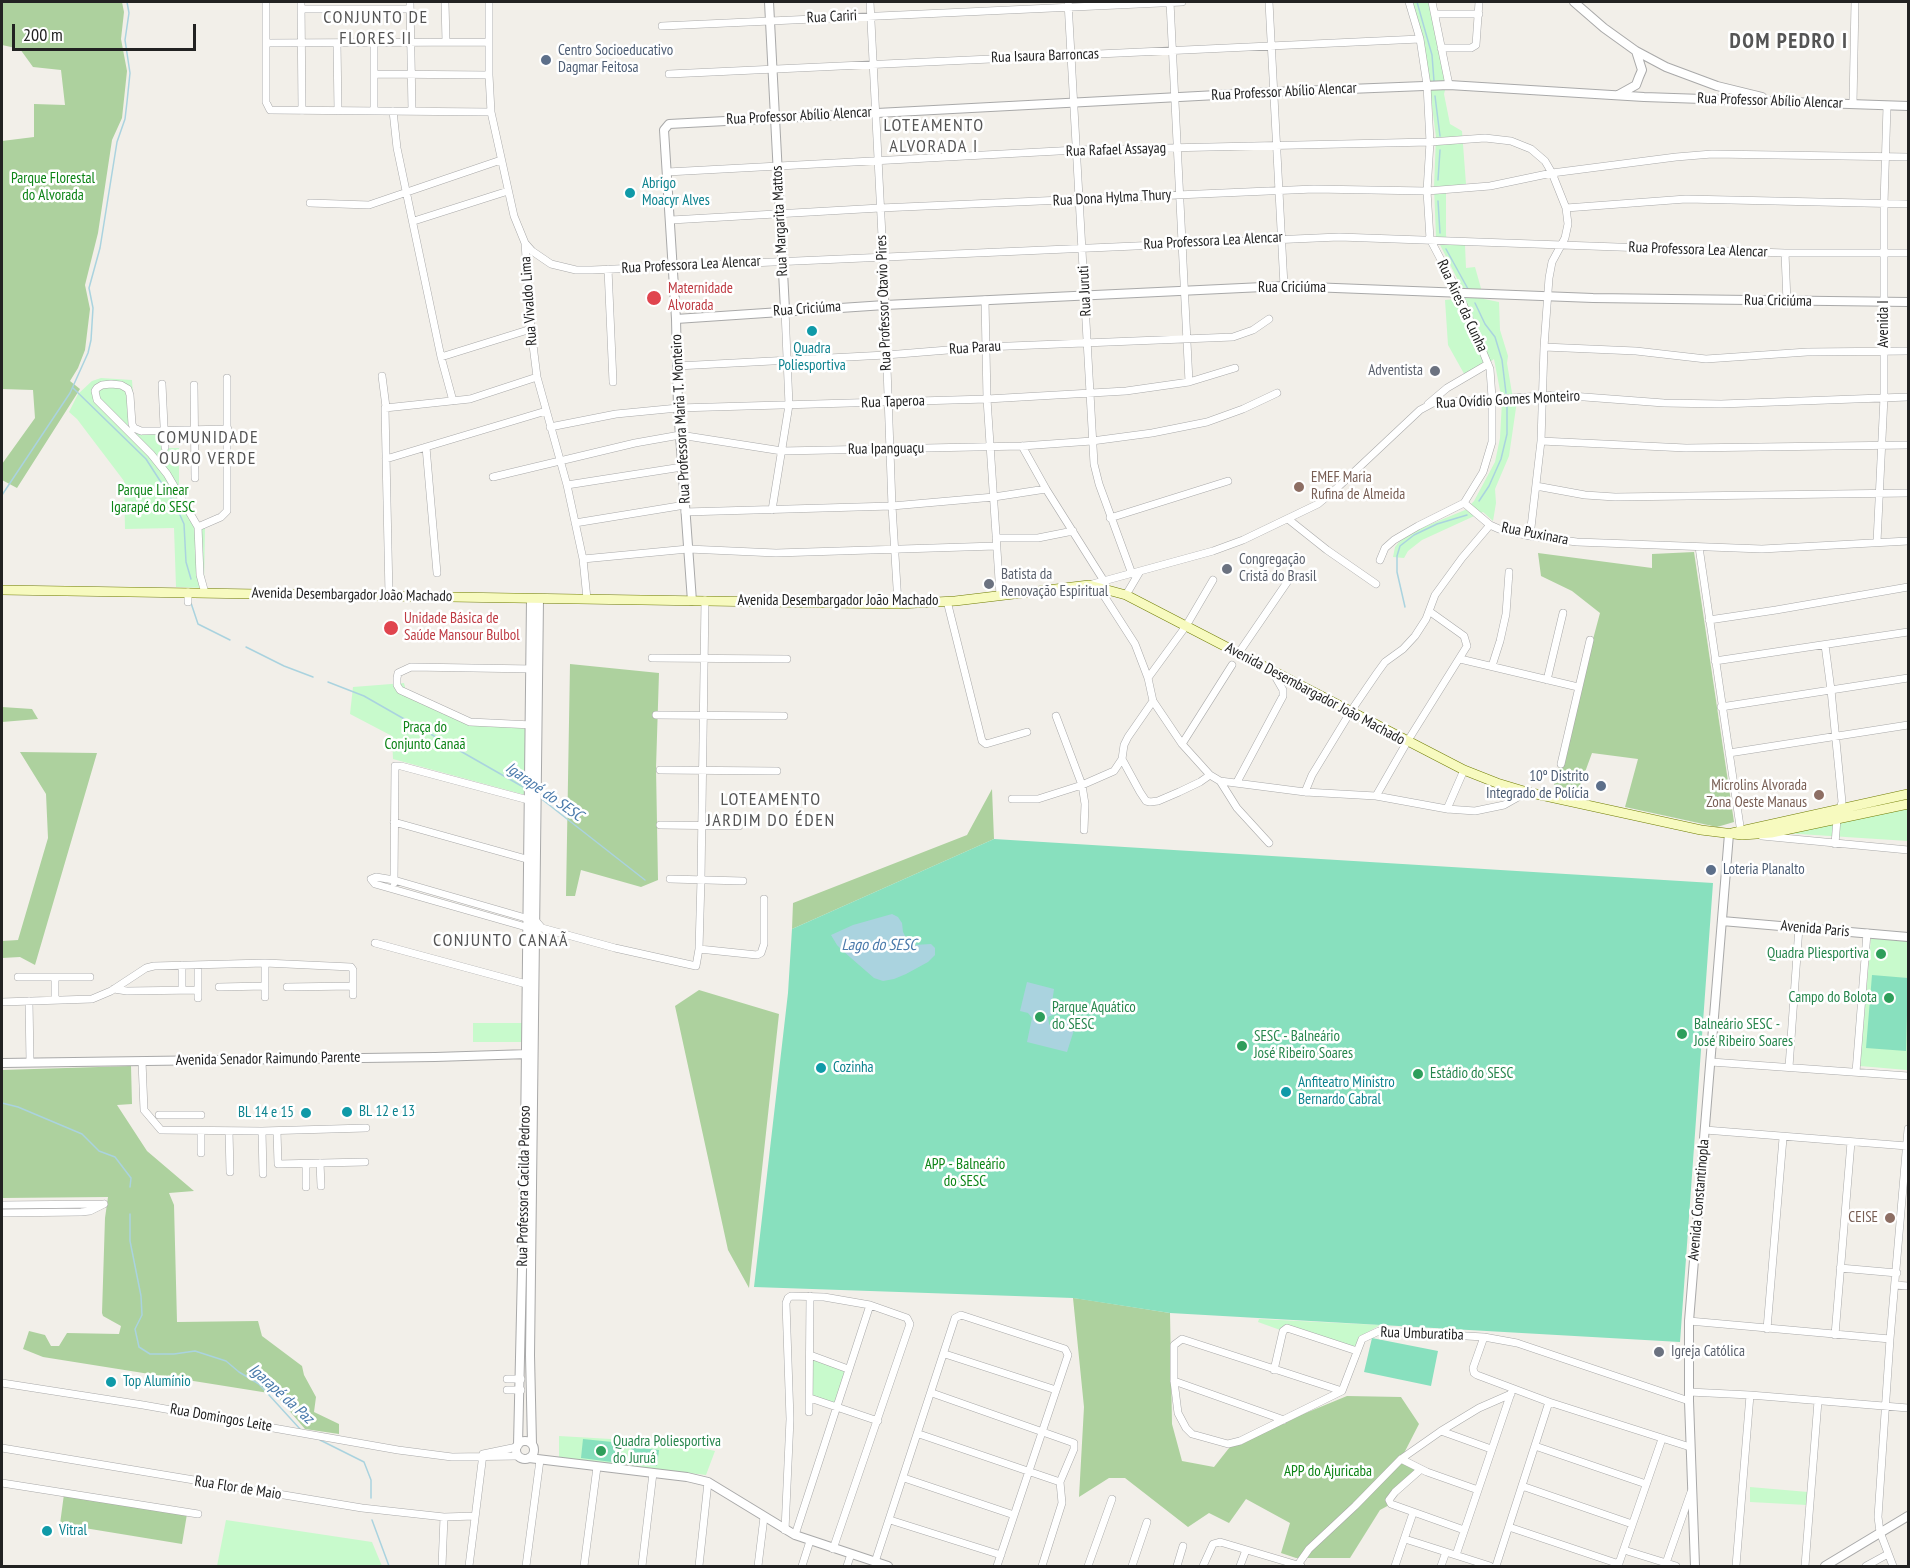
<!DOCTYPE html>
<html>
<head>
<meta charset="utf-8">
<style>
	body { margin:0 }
	#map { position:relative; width:1910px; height:1568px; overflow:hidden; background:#f2efe9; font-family:"PT Sans Narrow",sans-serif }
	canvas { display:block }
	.frame { position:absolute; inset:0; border:3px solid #222; pointer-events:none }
	.scale { position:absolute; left:12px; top:24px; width:184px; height:27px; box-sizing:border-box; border:3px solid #222; border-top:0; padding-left:8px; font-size:18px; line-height:21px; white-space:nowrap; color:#222; -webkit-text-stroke:4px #fff; paint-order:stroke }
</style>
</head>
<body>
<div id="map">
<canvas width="1910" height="1568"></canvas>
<div class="frame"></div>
<div class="scale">200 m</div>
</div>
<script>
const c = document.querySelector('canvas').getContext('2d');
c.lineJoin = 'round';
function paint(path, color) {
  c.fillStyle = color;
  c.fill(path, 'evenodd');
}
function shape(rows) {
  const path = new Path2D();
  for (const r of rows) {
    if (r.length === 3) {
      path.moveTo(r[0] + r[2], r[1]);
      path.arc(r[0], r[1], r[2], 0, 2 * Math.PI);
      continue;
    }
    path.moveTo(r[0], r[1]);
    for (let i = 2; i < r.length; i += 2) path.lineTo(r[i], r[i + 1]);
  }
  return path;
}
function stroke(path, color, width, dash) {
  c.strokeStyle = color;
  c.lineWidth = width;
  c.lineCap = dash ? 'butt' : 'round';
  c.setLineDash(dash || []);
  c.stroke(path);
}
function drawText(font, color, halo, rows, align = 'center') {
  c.font = font + ' "PT Sans Narrow",sans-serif';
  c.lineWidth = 5;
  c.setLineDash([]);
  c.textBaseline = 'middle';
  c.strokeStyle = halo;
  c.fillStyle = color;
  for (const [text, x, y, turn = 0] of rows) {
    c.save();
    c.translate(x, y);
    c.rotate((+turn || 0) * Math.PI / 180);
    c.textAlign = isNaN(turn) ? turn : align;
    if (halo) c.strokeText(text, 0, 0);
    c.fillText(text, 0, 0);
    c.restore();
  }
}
paint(shape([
	[2,2,122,2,124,12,121,39,127,71,122,118,112,140,98,233,85,285,90,309,85,350,78,368,70,381,80,389,17,488,2,480,2,464,35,418,33,390,2,389,2,141,34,137,34,104,65,105,61,70,33,67,20,49,2,45],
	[1694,552,1734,822,1717,827,1625,807,1638,759,1592,753,1577,794,1553,789,1600,613,1572,591,1541,576,1538,553,1652,568,1652,554],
	[570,664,659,673,656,768,658,880,641,887,581,870,575,896,566,896],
	[2,707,32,709,38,719,2,722],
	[20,752,97,753,35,965,20,957,2,958,2,941,18,940,48,838,46,794],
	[992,789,994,839,792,929,793,903,967,835],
	[699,990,779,1014,749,1288,728,1250,675,1006],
	[131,1066,132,1104,117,1105,147,1151,194,1191,169,1193,174,1205,177,1322,258,1321,262,1336,302,1366,304,1375,316,1397,314,1412,339,1424,339,1434,305,1429,275,1394,43,1357,23,1349,29,1331,45,1335,51,1346,59,1346,67,1333,119,1334,121,1326,103,1316,102,1313,105,1218,108,1197,2,1198,2,1070],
	[896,1275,1081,1299,1170,1313,1172,1424,1182,1461,1214,1467,1233,1443,1347,1396,1401,1397,1419,1424,1401,1459,1420,1470,1395,1492,1391,1504,1380,1510,1350,1558,1296,1558,1281,1553,1290,1523,1246,1499,1229,1523,1209,1513,1188,1527,1125,1478,1109,1478,1079,1497,1084,1407,1073,1298],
	[64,1494,187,1514,182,1544,60,1524]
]), '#add19e');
paint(shape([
	[1412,2,1431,2,1447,82,1444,94,1450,124,1462,131,1466,184,1446,187,1446,235,1448,245,1465,245,1466,268,1475,267,1484,299,1499,302,1500,330,1508,356,1507,363,1512,393,1517,401,1509,456,1495,489,1496,503,1493,521,1483,512,1422,540,1408,551,1404,558,1393,557,1395,547,1399,542,1414,531,1465,510,1474,501,1495,462,1500,438,1502,401,1494,359,1467,379,1448,345,1445,300,1457,299,1463,290,1436,237,1434,187,1436,137,1424,43],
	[101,378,132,380,135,424,137,429,166,432,168,448,179,448,179,488,198,521,205,527,204,588,176,587,174,528,125,529,124,481,77,419,69,412,78,394,92,381],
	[404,683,407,695,472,724,530,729,529,796,393,759,392,736,350,714,353,687],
	[1908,805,1908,841,1768,832],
	[1871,937,1908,940,1907,1070,1860,1066],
	[473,1023,523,1023,522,1042,473,1042],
	[1259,1319,1380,1325,1359,1337,1354,1350,1290,1328,1283,1331,1258,1322],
	[810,1355,848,1369,838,1406,810,1398],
	[559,1436,680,1443,715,1451,706,1475,559,1458],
	[1750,1487,1808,1492,1807,1505,1750,1502],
	[226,1520,372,1542,382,1566,217,1566]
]), '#c8facc');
paint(shape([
	[994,839,1713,883,1680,1342,1170,1313,1073,1298,754,1287,788,993,792,929],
	[1872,975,1908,978,1906,1051,1866,1048],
	[1372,1338,1438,1351,1431,1386,1364,1372],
	[583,1439,622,1443,620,1463,581,1458],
	[631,1447,659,1450,657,1466,630,1463]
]), '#88e0be');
paint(shape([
	[892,914,898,917,902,923,903,932,907,940,914,945,931,944,935,948,935,955,928,962,906,974,894,979,883,981,874,978,843,951,837,945,831,935,853,925],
	[1027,982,1054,989,1052,1003,1059,1006,1057,1013,1048,1017,1049,1024,1052,1028,1059,1026,1063,1021,1067,1021,1074,1030,1067,1052,1027,1042,1032,1018,1028,1013,1020,1011]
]), '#aad3df');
stroke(shape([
	[1417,2,1432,55,1434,81],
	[1435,96,1440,136],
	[1438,180,1440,150],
	[1438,201,1440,233],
	[1446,249,1468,289],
	[1475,303,1485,324,1495,337,1502,360,1506,393],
	[73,388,146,459,175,504,184,524,186,562,191,579],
	[2,495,70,393,88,353,91,340,93,308,89,288,100,248,117,142,125,119,127,102,130,73,125,40,129,13,127,2],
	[1479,501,1489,486,1501,459,1507,434,1507,401],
	[191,603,198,624,230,640],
	[1405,607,1397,572,1397,556,1400,546,1414,535,1437,524,1467,515],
	[246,647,284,666,313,677],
	[328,682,364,696,525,788],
	[539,797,645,880],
	[2,1103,18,1107,82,1134,99,1151,115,1157,131,1178,130,1187],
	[130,1214,130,1241,141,1296,142,1315,135,1329,139,1347,150,1354,174,1354,195,1351,226,1361,239,1372,259,1384,300,1429],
	[320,1440,364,1462,371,1480,371,1498],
	[372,1520,389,1566]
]), '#aad3df', 1.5);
const minor = shape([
	[266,2,266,102,270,110,491,112],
	[301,2,302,111],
	[410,2,412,111],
	[445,2,446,42],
	[489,2,489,75,491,112,514,216,525,243,531,329,537,377,567,485,583,559,587,599],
	[870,2,883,256,892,506,898,604],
	[1068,2,1094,464,1099,484,1132,574],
	[1170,2,1189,382],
	[1269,2,1284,286],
	[1432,2,1449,85],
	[301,9,410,9],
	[1435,14,1479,14],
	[662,26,1182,2],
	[266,43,488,42],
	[337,43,338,111],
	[374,43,374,111],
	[1441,48,1471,48,1476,45,1479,2],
	[374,74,489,75],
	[669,74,1420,39],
	[1853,104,1855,2],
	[393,111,397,148,441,357,453,401],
	[667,172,1077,150,1430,142,1485,138,1511,141,1531,149,1545,161,1552,173,1566,208,1568,224,1565,238,1552,262,1549,278,1544,347,1541,441,1530,536],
	[310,203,369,205,501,160],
	[1566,208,1686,199,1908,204],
	[671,220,880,208,1314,189,1427,191,1490,186,1552,173,1676,157,1712,154,1908,157],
	[414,221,508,191],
	[525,243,532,251,551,264,576,270,592,270,1339,237,1785,253,1908,253],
	[1785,253,1787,302],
	[608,269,613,382],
	[985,300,987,399,1000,595],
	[1544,347,1636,351,1706,359,1807,352,1908,351],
	[441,357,531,329],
	[677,366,886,355,985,347,1233,337,1253,330,1269,319],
	[382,376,386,407],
	[162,384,165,447],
	[194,385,195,478],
	[1428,404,1447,388,1488,364],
	[550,427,616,414,678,408,987,399,1126,391,1189,382,1235,368],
	[141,431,134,428,132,424,130,395,128,389,121,385,111,384,102,385,97,388,95,391,97,400,151,454,167,474,198,527,200,575,205,593],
	[141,431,228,429],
	[1541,441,1686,448,1908,445],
	[1022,446,1046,489,1104,581],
	[426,447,437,573],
	[386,459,546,411],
	[493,477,635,443,680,435,782,451,1022,446,1092,441,1152,433,1207,422,1243,409,1277,393],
	[567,485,682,467],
	[1536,486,1585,495,1615,497,1908,493],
	[1464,503,1490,525,1499,529,1530,536,1577,542,1762,549,1908,541],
	[772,510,789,405,785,310],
	[685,512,892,506,994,497,1046,489],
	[1110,518,1228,481],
	[1288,519,1327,550,1376,584],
	[575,523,685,505],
	[198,527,221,517,227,511,227,378],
	[996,538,1038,538,1073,531],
	[1877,542,1884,397,1884,204,1887,106],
	[1699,547,1741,833],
	[583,559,688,549,776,553,996,546],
	[1380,560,1385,548,1394,540,1418,526,1464,503,1483,472,1492,442,1492,398,1490,369,1459,294,1430,239,1427,191,1430,142,1427,85,1420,39,1409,2],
	[1089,585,1213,551,1243,540,1318,504,1337,488,1420,410,1433,403,1558,395,1664,403,1721,404,1908,397],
	[1099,588,1135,644,1148,678,1153,701,1182,744,1210,775,1220,781,1237,808,1269,843],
	[188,592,188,602],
	[389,595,385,408,470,399,537,377],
	[1126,595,1139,573],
	[947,601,982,741,986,744,1027,732],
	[1709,620,1776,610,1908,587],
	[1825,645,1831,690,1842,802,1837,819,1835,844],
	[1238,654,1290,578],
	[652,658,787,659],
	[1460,659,1578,687],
	[1715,661,1908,632],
	[1492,666,1500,641,1506,614,1509,572],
	[1148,678,1186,626,1213,580],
	[1547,680,1563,613],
	[1721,707,1908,678],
	[656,715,784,716],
	[1056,716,1082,785,1085,804,1084,830],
	[532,725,470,722,400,690,397,685,397,678,398,673,411,667,534,669],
	[1182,744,1232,665],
	[1729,753,1908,725],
	[1122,759,1140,792,1146,801,1150,802,1158,801,1179,792,1200,782,1210,775],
	[1561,764,1590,640],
	[660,770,777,771],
	[1220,781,1305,792,1376,796,1447,809,1475,811,1504,805,1527,792],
	[1237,782,1283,696,1283,690,1272,671],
	[1305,792,1312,775,1351,711,1377,673,1385,662,1403,649,1415,636,1426,619,1435,595,1462,558,1490,525],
	[1376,796,1407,742,1467,646,1464,636,1429,611],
	[1012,799,1038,799,1082,785,1114,771,1122,759,1124,745,1128,737,1153,701],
	[1447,809,1464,770],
	[394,822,530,860],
	[660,825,739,826],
	[1762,836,1908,850],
	[670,879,743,881],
	[394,883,395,766,401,766,532,801],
	[542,928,536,921,394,880,376,877,371,879,375,884,526,927,536,929,542,928,615,948,696,966,699,949,701,879,705,600],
	[375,943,530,985],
	[699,949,757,955,761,953,764,944,764,899],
	[265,963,265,997],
	[182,965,182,990],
	[198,965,198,998],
	[18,977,90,977],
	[55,977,55,1000],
	[219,987,265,986],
	[287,987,353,986],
	[114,989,127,991,198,990],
	[29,1001,30,1062],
	[2,1002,92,999,111,991,146,968,154,966,265,963,351,967,353,970,353,995],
	[142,1061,144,1110,161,1130,262,1131,366,1128],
	[1711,1062,1908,1076],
	[1789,1067,1799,927],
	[1856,1072,1867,933],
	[159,1115,201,1115],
	[1705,1130,1907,1146],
	[229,1131,230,1172],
	[262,1131,263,1174],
	[277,1131,278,1164,365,1162],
	[201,1153,201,1131],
	[320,1163,321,1186],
	[306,1164,306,1187],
	[2,1205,104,1204],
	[2,1213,81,1212,90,1211,104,1204],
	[1840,1268,1897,1273],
	[1895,1285,1908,1286],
	[1689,1321,1890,1339],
	[1767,1329,1783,1138],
	[1835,1335,1851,1142],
	[1484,1337,1473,1368,1474,1373,1477,1375,1549,1402,1690,1447],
	[945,1354,1056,1390],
	[810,1355,848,1369],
	[1274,1370,1283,1331,1287,1328,1357,1351],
	[507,1379,521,1379],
	[1174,1381,1284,1420],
	[2,1383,143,1405,398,1450,452,1457,518,1456],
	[507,1390,521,1390],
	[1342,1391,1182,1339,1174,1345,1174,1381,1178,1413,1186,1428,1192,1434,1228,1444,1240,1441,1342,1391,1362,1339,1379,1331,1484,1337,1517,1343,1689,1401],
	[1689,1392,1750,1395,1908,1408],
	[932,1393,1074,1443,1074,1449,1060,1482,1062,1503,1042,1566],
	[810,1398,878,1421],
	[809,1412,810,1296],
	[1441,1431,1491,1449],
	[919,1434,1060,1482],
	[1535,1446,1646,1484],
	[2,1448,362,1508,444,1517,475,1516],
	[483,1454,517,1447],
	[1401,1459,1427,1472,1478,1490],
	[1420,1470,1395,1492,1389,1500,1391,1504,1464,1530],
	[904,1478,1014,1515],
	[2,1483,198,1514],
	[1522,1486,1632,1524],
	[890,1520,1001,1555],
	[1509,1527,1619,1564],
	[785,1530,790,1419,786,1303,788,1298,791,1296,824,1297,870,1305,907,1318,910,1324,833,1549],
	[795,1535,870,1305],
	[1405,1539,1490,1566],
	[1624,1550,1676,1566],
	[1456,1555,1511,1393],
	[875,1562,955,1318,961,1315,1065,1349,1068,1355,997,1566],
	[1666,1563,1691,1492],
	[442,1566,444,1517],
	[469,1566,483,1454],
	[526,1566,540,1460],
	[584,1566,597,1467],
	[642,1566,653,1473],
	[699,1566,708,1482],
	[758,1566,764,1517],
	[802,1566,810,1541],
	[847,1566,851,1554],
	[1088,1566,1112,1499],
	[1132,1566,1147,1522],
	[1177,1566,1183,1546],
	[1203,1566,1213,1544,1220,1542,1301,1566],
	[1240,1566,1246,1550],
	[1297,1566,1309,1549,1355,1506,1401,1459,1441,1431,1479,1408,1511,1394],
	[1395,1566,1413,1513],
	[1441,1566,1446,1552],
	[1496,1566,1549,1402],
	[1618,1566,1662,1439],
	[1736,1566,1750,1395],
	[1805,1566,1818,1401],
	[1866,1566,1888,1554],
	[1893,1566,1880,1532,1878,1517,1890,1339,1908,1129]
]);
const tertiary = shape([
	[769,2,785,310],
	[1574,2,1604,28,1636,51,1666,67,1717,86,1762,97],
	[1618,95,1636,85,1639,77,1642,70,1636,51],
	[676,319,885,305,1284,286,1593,298,1908,302],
	[692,601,678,408,676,319,664,130,669,124,1274,92,1449,85,1644,97,1908,106],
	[1722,921,1908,937],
	[2,1063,435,1057,529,1054],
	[525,1450,9],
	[532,1444,530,1355,539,599],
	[518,1445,525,1138,531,599],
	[529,1458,687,1477,708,1482,795,1535,888,1566],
	[1695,1566,1689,1401,1689,1321,1729,834],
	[1825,1566,1908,1516]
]);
const secondary = shape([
	[2,590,898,604,955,601,1089,585,1126,595,1464,770,1497,783,1527,792,1701,830,1742,835,1771,833,1908,804],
	[1732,833,1908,794]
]);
stroke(minor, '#a9a9a9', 8);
stroke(tertiary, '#a9a9a9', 10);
stroke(secondary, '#707d05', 10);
stroke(minor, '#fff', 7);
stroke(tertiary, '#fff', 8);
stroke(secondary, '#f7fabf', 9);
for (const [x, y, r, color] of [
	[546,60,6,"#5c6f8a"],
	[630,193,6,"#0f9aa8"],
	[654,298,8,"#e0444e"],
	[812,331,6,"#0f9aa8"],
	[1435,371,6,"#6b7280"],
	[1299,487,6,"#8d6e63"],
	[1227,569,6,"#6b7280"],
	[989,584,6,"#6b7280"],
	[391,628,8,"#e0444e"],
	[1601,786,6,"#5c6f8a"],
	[1819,795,6,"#8d6e63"],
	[1711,870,6,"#5c6f8a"],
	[1881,954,6,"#2e9e5b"],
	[1889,998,6,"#2e9e5b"],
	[1040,1017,6,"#2e9e5b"],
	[1682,1034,6,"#2e9e5b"],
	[1242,1046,6,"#2e9e5b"],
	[821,1068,6,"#0f9aa8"],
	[1418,1074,6,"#2e9e5b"],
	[1286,1092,6,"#0f9aa8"],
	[347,1112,6,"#0f9aa8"],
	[306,1113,6,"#0f9aa8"],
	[1890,1218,6,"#8d6e63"],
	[1659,1352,6,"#6b7280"],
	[111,1382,6,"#0f9aa8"],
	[601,1451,6,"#2e9e5b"],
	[47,1531,6,"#0f9aa8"]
]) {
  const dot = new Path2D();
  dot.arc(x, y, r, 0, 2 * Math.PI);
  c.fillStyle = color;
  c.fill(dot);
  stroke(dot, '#fff', 2);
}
drawText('15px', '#222', '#fff', [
	["Rua Cariri",832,17,-3],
	["Rua Isaura Barroncas",1045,56,-2],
	["Rua Professor Abílio Alencar",1284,92,-3],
	["Rua Professor Abílio Alencar",1770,101,2],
	["Rua Professor Abílio Alencar",799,116,-3],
	["Rua Rafael Assayag",1116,150,-2],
	["Rua Dona Hylma Thury",1112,198,-3],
	["Rua Margarita Mattos",780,221,-93],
	["Rua Professora Lea Alencar",1213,241,-3],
	["Rua Professora Lea Alencar",1698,250,2],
	["Rua Professora Lea Alencar",691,265,-3],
	["Rua Criciúma",1292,288],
	["Rua Juruti",1085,291,-93],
	["Rua Vivaldo Lima",529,301,-94],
	["Rua Criciúma",1778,301,1],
	["Rua Professor Otavio Pires",884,303,-92],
	["Rua Aires da Cunha",1462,306,65],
	["Rua Criciúma",807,309,-4],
	["Avenida I",1884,324,-90],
	["Rua Parau",975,348,-4],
	["Rua Ovídio Gomes Monteiro",1508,400,-3],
	["Rua Taperoa",893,402,-2],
	["Rua Professora Maria T. Monteiro",681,419,-93],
	["Rua Ipanguaçu",886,449,-1],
	["Rua Puxinara",1535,534,11],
	["Avenida Desembargador João Machado",352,595,1],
	["Avenida Desembargador João Machado",838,601],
	["Avenida Desembargador João Machado",1315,694,28],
	["Avenida Paris",1815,929,5],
	["Avenida Senador Raimundo Parente",268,1059,-1],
	["Rua Professora Cacilda Pedroso",524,1186,-89],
	["Avenida Constantinopla",1699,1200,-85],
	["Rua Umburatiba",1422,1334,2],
	["Rua Domingos Leite",221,1418,10],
	["Rua Flor de Maio",238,1488,9]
]);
drawText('15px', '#4e5e75', '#fff', [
	["Centro Socioeducativo",558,51],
	["Dagmar Feitosa",558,68],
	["10º Distrito",1589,777,"right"],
	["Integrado de Polícia",1589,794,"right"],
	["Loteria Planalto",1723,870]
], 'left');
drawText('15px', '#0c8416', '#fff', [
	["Parque Florestal",53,179],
	["do Alvorada",53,196],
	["Parque Linear",153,491],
	["Igarapé do SESC",153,508],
	["Praça do",425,728],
	["Conjunto Canaã",425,745],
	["APP - Balneário",965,1165],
	["do SESC",965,1182],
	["APP do Ajuricaba",1328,1472]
]);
drawText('15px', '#0d838f', '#fff', [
	["Abrigo",642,184],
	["Moacyr Alves",642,201],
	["Quadra",812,349,"center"],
	["Poliesportiva",812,366,"center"],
	["Cozinha",833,1068],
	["Anfiteatro Ministro",1298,1083],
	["Bernardo Cabral",1298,1100],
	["BL 12 e 13",359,1112],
	["BL 14 e 15",294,1113,"right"],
	["Top Alumínio",123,1382],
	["Vitral",59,1531]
], 'left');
drawText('15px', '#be3a42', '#fff', [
	["Maternidade",668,289],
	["Alvorada",668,306],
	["Unidade Básica de",404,619],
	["Saúde Mansour Bulbol",404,636]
], 'left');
drawText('15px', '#5b616d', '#fff', [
	["Adventista",1423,371,"right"],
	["Congregação",1239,560],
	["Cristã do Brasil",1239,577],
	["Batista da",1001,575],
	["Renovação Espiritual",1001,592],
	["Igreja Católica",1671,1352]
], 'left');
drawText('15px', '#785e54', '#fff', [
	["EMEF Maria",1311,478,"left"],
	["Rufina de Almeida",1311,495,"left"],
	["Microlins Alvorada",1807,786],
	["Zona Oeste Manaus",1807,803],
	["CEISE",1878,1218]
], 'right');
drawText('15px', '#27864d', '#fff', [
	["Quadra Pliesportiva",1869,954,"right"],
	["Campo do Bolota",1877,998,"right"],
	["Parque Aquático",1052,1008],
	["do SESC",1052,1025],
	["Balneário SESC -",1694,1025],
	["José Ribeiro Soares",1694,1042],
	["SESC - Balneário",1254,1037],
	["José Ribeiro Soares",1254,1054],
	["Estádio do SESC",1430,1074],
	["Quadra Poliesportiva",613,1442],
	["do Juruá",613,1459]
], 'left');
drawText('italic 16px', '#4a7aab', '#fff', [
	["Igarapé do SESC",544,792,35],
	["Lago do SESC",879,945],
	["Igarapé da Paz",281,1394,42]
]);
c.letterSpacing = '1.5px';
drawText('18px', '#555', '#fff', [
	["CONJUNTO DE",376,18],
	["FLORES II",376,39],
	["LOTEAMENTO",934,126],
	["ALVORADA I",934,147],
	["COMUNIDADE",208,438],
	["OURO VERDE",208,459],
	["LOTEAMENTO",771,800],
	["JARDIM DO ÉDEN",771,821],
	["CONJUNTO CANAÃ",501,941]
]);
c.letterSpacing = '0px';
c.letterSpacing = '1.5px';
drawText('bold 21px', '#555', '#fff', [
	["DOM PEDRO I",1789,42]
]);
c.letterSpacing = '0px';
</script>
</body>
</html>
